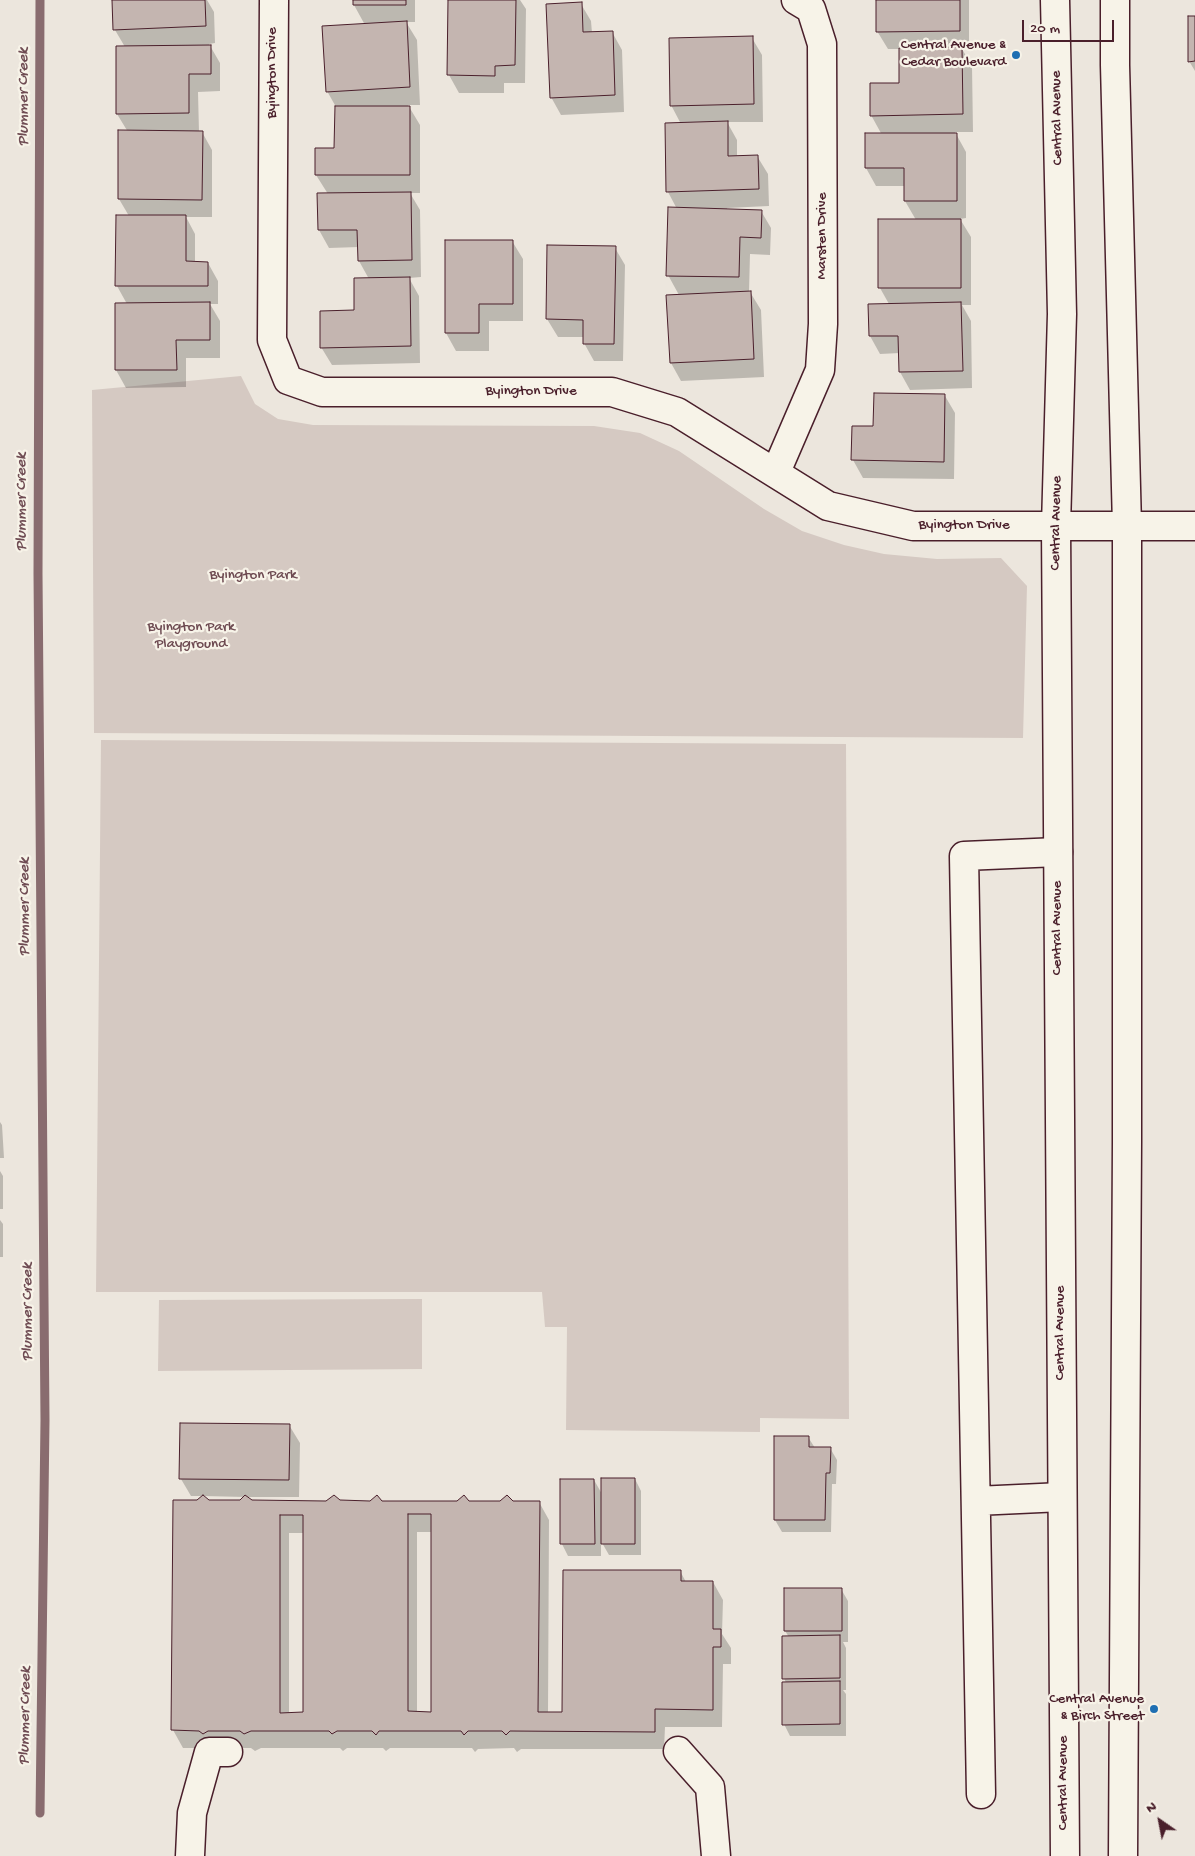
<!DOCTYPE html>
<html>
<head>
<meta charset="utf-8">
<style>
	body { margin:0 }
	#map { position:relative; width:1195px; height:1856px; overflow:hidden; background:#ece6dd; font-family:"Gochi Hand",sans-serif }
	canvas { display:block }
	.north { position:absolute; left:1135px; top:1796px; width:50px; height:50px; -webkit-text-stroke:4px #f7f3e8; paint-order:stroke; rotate:327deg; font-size:14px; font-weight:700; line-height:20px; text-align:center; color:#4a1f2b }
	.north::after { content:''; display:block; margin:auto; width:18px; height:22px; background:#4a1f2b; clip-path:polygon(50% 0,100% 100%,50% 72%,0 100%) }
	.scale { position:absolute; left:1022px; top:20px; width:92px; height:22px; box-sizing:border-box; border:2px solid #4a1f2b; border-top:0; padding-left:6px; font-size:15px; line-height:18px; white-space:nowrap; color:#4a1f2b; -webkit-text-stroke:4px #f7f3e8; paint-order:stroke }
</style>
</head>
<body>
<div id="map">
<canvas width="1195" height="1856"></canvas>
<div class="north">N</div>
<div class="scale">20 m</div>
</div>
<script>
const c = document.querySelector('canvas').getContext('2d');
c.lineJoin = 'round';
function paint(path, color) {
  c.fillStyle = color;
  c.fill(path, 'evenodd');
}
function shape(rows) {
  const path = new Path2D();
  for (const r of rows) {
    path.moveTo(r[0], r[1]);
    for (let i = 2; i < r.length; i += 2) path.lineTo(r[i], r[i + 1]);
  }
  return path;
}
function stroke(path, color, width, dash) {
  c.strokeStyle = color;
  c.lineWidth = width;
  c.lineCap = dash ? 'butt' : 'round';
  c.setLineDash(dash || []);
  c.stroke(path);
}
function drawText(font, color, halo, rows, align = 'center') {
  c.font = font + ' "Gochi Hand",sans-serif';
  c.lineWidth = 4.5;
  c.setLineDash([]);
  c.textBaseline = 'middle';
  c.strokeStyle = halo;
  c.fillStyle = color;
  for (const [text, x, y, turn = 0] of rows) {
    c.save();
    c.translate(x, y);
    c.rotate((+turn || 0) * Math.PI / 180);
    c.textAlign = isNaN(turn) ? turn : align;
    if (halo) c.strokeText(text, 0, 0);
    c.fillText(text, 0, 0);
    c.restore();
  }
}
paint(shape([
	[241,376,255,404,278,419,313,425,594,426,640,433,679,451,764,509,802,531,844,545,884,554,937,559,1001,558,1027,586,1023,738,94,733,92,390],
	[101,740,846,744,849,1419,760,1418,760,1432,566,1430,567,1327,545,1327,542,1292,96,1292],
	[422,1299,422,1369,158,1371,159,1300]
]), '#d5c9c2');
paint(shape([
	[113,0,207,0,214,12,215,43,209,44,220,63,220,91,198,92,199,132,202,132,212,150,212,217,186,217,195,234,195,263,208,263,218,281,218,304,210,304,220,321,220,358,186,358,186,387,126,388,116,370,127,304,117,286,129,216,119,199,128,132,117,114,125,47,115,30],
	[354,0,415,0,415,22,406,22,417,40,420,105,408,105,420,125,420,193,410,193,420,210,421,277,409,278,419,296,420,363,332,365,321,347,356,312,369,279,359,261,359,247,329,248,319,230,319,194,328,194,316,175,316,149,336,149,336,107,327,91,365,25,354,5],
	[450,0,520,0,526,9,525,83,504,83,504,93,459,93,449,75],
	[877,0,969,0,969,48,962,49,972,66,973,132,955,132,966,152,966,218,960,219,971,237,971,305,962,305,971,321,972,388,910,390,900,372,900,353,880,354,870,336,889,304,880,288,916,220,905,201,905,186,876,186,866,168,866,135,882,135,871,115,901,84,900,49,888,49,877,31],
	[581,4,591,21,592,33,612,32,622,50,624,112,561,115,551,97],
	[1195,17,1195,71,1189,61],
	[752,38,762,55,763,122,727,122,737,140,737,157,757,156,768,174,769,206,727,208,727,210,761,211,771,228,770,255,750,254,749,292,750,292,761,310,764,377,681,381,671,363,668,296,679,295,668,275,677,209,668,192,681,124,671,105],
	[512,241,523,259,523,321,489,321,489,351,456,351,446,333,446,242],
	[548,247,615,248,625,265,623,361,594,361,584,343,584,337,558,337,547,319],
	[945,396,955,413,954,479,863,478,853,460,853,427,874,428],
	[0,1122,2,1125,4,1158,0,1158],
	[0,1171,3,1176,3,1209,0,1209],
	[0,1220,3,1224,3,1257,0,1257],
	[289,1425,300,1443,299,1497,246,1497,251,1502,539,1502,549,1520,548,1713,563,1713,680,1571,686,1582,713,1582,723,1600,722,1634,731,1648,731,1664,723,1664,722,1727,665,1727,664,1749,521,1749,517,1752,514,1748,478,1749,475,1752,472,1748,390,1748,386,1751,383,1748,347,1748,343,1751,340,1748,261,1748,255,1751,251,1748,183,1748,173,1730,174,1502,197,1502,203,1496,191,1496,181,1479],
	[203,1496,245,1497,240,1501,209,1501],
	[417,1532,432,1532,432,1713,417,1713],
	[289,1533,304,1533,304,1714,289,1714],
	[775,1437,808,1437,815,1448,830,1448,837,1460,836,1484,832,1484,831,1532,782,1532,775,1520],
	[635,1479,641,1491,641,1555,609,1555,601,1541,601,1556,568,1556,562,1544,561,1480,594,1480,602,1494],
	[841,1589,848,1601,848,1642,843,1642,846,1648,846,1690,843,1690,846,1694,846,1736,790,1736,784,1724,786,1683,784,1678,789,1637,785,1631,785,1590]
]), '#0003');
stroke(shape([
	[40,1813,45,1420,38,573,40,0]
]), '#896c6f', 9);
const building = shape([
	[112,0,205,0,206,26,113,30,112,0],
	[353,0,406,0,406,5,353,5,353,0],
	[448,0,516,0,515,65,495,66,495,76,447,75,448,0],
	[876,0,960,0,960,31,876,32,876,0],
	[582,2,583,32,613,31,615,95,550,98,546,4,582,2],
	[1188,16,1195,16,1195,61,1188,62,1188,16],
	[407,21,410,87,326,92,322,26,407,21],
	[753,36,754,104,670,106,669,38,753,36],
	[211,45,211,74,189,74,189,113,116,114,116,46,211,45],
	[962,47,963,114,870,116,870,83,899,83,899,48,962,47],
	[335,106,410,106,410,175,315,175,315,148,334,148,335,106],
	[728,121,728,156,758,155,759,189,666,192,665,123,728,121],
	[118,130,203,131,202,200,118,199,118,130],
	[865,133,957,133,957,201,904,201,904,168,865,168,865,133],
	[411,192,412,260,358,261,357,230,318,230,317,193,411,192],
	[668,207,762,210,761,238,740,237,739,277,666,276,668,207],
	[116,215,186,215,186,261,208,262,208,286,115,286,116,215],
	[878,219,961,219,961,288,878,288,878,219],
	[445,240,513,240,513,304,479,304,479,333,445,333,445,240],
	[547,245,616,246,614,344,583,344,583,320,546,319,547,245],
	[410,277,411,346,320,348,320,311,354,310,354,278,410,277],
	[751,291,754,359,670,363,666,295,751,291],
	[210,302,210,340,176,340,177,370,115,370,115,303,210,302],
	[961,302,963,371,899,372,898,336,869,336,868,304,961,302],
	[874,393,945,394,944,462,851,460,852,426,873,426,874,393],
	[180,1423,290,1424,289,1480,179,1479,180,1423],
	[774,1436,809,1436,809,1447,831,1447,830,1473,826,1473,825,1520,774,1520,774,1436],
	[601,1478,635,1478,635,1544,601,1544,601,1478],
	[560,1479,594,1479,595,1544,560,1544,560,1479],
	[203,1495,209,1500,240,1500,245,1495,252,1500,326,1501,334,1495,340,1500,370,1501,377,1495,382,1501,457,1501,464,1495,469,1501,500,1501,507,1495,513,1501,540,1501,538,1712,562,1712,563,1570,681,1570,681,1581,713,1581,713,1629,721,1629,721,1647,713,1647,713,1710,655,1709,655,1732,510,1731,506,1735,502,1731,468,1731,464,1735,461,1731,379,1731,376,1735,372,1731,337,1731,332,1734,329,1731,251,1731,244,1734,240,1731,208,1731,203,1734,199,1731,171,1730,173,1500,197,1500,203,1495],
	[408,1514,431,1514,431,1712,408,1711,408,1514],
	[280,1515,303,1515,303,1712,280,1713,280,1515],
	[784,1588,842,1588,842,1631,784,1631,784,1588],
	[840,1635,840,1678,782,1679,782,1636,840,1635],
	[840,1681,840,1724,782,1725,782,1682,840,1681]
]);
paint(building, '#c4b5b0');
stroke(building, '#4a1f2b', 1);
const minor = shape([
	[274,0,272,340,288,380,322,392,612,392,677,412,828,506,913,526,1195,526],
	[776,472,820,370,823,324,822,44,811,9,796,0],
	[976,1501,1062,1497],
	[678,1751,710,1787,716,1856],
	[981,1794,964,856,1058,852],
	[190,1856,192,1813,209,1752,228,1752]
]);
const major = shape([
	[1055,0,1062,314,1056,526,1065,1856],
	[1115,0,1115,65,1127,526,1127,1142,1123,1856]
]);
stroke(minor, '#4a1f2b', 31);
stroke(major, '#4a1f2b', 31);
stroke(minor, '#f7f3e8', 28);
stroke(major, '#f7f3e8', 28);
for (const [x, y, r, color] of [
	[1016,55,5,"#1f6fb2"],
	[1154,1709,5,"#1f6fb2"]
]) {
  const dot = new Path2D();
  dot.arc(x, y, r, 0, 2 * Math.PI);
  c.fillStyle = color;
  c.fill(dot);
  stroke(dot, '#f7f3e8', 2);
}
drawText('15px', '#4a1f2b', '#f7f3e8', [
	["Central Avenue &",1006,46],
	["Cedar Boulevard",1006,63],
	["Central Avenue",1144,1700],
	["& Birch Street",1144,1717]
], 'right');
drawText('15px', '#4a1f2b', '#f7f3e8', [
	["Byington Drive",273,73,-90],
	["Central Avenue",1058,118,-91],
	["Marsten Drive",823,236,-90],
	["Byington Drive",531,392],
	["Central Avenue",1057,523,-89],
	["Byington Drive",964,526],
	["Central Avenue",1058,928,-90],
	["Central Avenue",1061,1333,-90],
	["Central Avenue",1064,1783,-90]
]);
drawText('15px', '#6d4a51', '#f7f3e8', [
	["Byington Park",253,576],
	["Byington Park",191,628],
	["Playground",191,645]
]);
drawText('italic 16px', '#6f4c53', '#f7f3e8', [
	["Plummer Creek",25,97,-90],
	["Plummer Creek",23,502,-90],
	["Plummer Creek",26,907,-90],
	["Plummer Creek",29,1312,-90],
	["Plummer Creek",26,1716,-89]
]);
</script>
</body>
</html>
